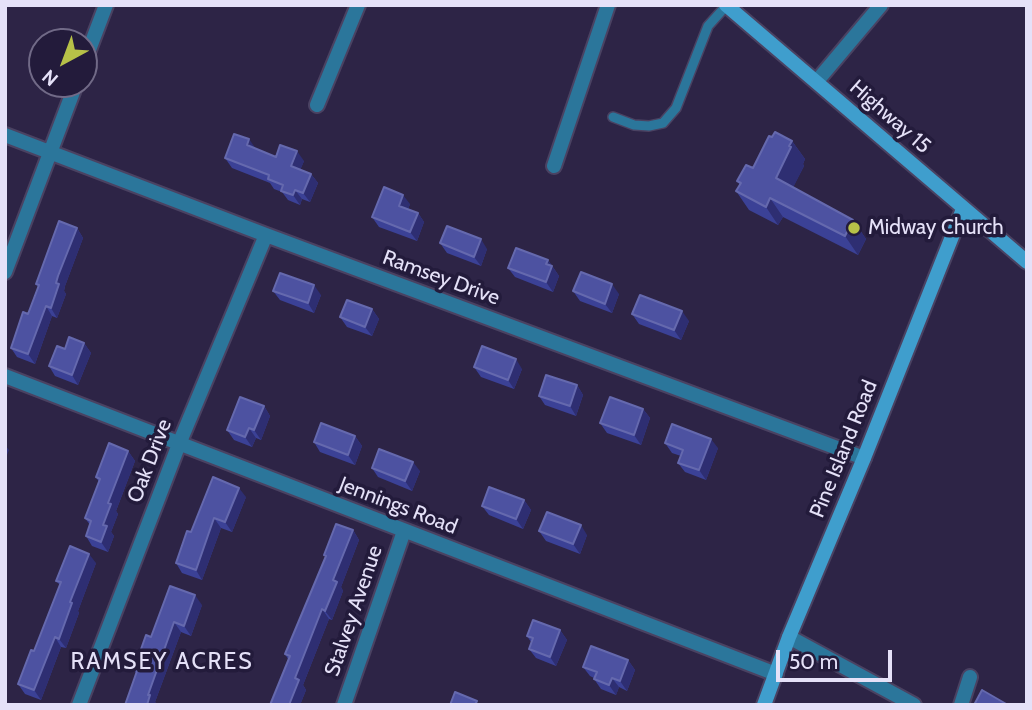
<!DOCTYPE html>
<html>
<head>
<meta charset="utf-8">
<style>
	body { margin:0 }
	#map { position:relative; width:1032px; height:710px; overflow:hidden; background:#2d2446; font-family:Cabin,sans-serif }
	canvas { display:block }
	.frame { position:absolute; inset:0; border:7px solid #e5e1f8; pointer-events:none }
	.north { position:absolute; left:28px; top:28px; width:70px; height:70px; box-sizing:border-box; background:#231b3b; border:2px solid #716a87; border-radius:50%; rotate:221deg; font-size:19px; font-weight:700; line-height:28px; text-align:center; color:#e5e1f8 }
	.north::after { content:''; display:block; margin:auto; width:24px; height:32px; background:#b7c148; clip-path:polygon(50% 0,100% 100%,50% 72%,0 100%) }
	.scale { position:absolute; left:776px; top:650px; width:116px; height:32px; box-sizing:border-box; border:4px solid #e5e1f8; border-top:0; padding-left:9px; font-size:21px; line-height:24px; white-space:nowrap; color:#e5e1f8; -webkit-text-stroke:5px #231b3b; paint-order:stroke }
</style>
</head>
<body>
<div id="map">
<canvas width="1032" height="710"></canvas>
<div class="frame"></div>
<div class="north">N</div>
<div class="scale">50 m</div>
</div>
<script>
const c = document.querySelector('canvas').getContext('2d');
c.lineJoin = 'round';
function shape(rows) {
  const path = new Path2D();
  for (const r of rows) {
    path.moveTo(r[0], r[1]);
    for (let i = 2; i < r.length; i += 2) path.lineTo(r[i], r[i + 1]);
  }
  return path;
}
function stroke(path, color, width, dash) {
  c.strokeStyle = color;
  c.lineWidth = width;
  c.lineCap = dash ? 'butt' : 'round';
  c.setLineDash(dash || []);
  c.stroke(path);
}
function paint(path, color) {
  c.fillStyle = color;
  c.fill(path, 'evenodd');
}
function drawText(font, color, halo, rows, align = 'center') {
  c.font = font + ' Cabin,sans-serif';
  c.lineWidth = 7;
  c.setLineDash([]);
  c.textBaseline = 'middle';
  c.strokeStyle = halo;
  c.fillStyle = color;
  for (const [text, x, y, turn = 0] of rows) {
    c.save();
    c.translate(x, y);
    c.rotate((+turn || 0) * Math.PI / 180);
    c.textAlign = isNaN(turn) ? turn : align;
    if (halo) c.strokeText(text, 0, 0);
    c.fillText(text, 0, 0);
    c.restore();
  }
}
const lane = shape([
	[613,117,634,125,649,126,663,123,676,108,708,26,726,6]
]);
const street = shape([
	[84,63,106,5],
	[817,81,881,5],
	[317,105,358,5],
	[5,135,266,235,864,458],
	[554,166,608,5],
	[5,272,76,84],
	[5,376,776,674],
	[789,637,914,705],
	[79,705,179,444,266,235],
	[344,705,404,531],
	[961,705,970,677]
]);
const secondary = shape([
	[726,5,1027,262],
	[764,705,789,637,864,458,963,209]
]);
stroke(lane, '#4a4262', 12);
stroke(street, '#4a4262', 18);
stroke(secondary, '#4a4262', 18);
stroke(lane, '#2b769b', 9);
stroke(street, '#2b769b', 14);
stroke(secondary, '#3f9ecd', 14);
paint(shape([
	[792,141,805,159,803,164,804,166,793,187,853,220,866,239,858,255,783,217,778,225,749,210,736,191,740,185,737,181],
	[256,149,276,157,304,161,300,170,311,174,318,183,310,202,302,199,300,205,288,200,282,192,274,189,270,183,232,168,225,158],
	[410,204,408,209,418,213,424,222,417,241,379,227,372,217],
	[77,228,83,238,65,286,64,291,66,294,57,318,52,316,35,364,17,357,11,348,28,314,38,287,36,284],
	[440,243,487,249,481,266,447,253],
	[548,260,559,276,553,292,515,277,508,268],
	[273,291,321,295,314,313,280,300],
	[573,291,619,294,612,313,580,301],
	[372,309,379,319,372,336,347,327,340,317],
	[632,314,689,321,681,340,639,324],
	[84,343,91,353,78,385,55,376,49,366,65,349],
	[474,367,522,369,514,389,481,377],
	[577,385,583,395,576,416,545,405,539,396],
	[264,406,270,416,261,440,256,438,252,447,234,440,227,430],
	[643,409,650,418,641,445,607,433,600,423],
	[355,436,362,446,355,465,320,452,314,442],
	[665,443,718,448,706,480,685,472,678,463,681,456,672,453],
	[128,451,135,461,116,511,118,514,111,532,114,536,108,552,92,546,86,536,90,525,85,518,99,482,96,477],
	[372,468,420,471,412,491,378,477],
	[246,497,232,532,221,528,202,580,182,573,176,563,191,532],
	[524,500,531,510,523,529,489,515,482,506],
	[353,530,359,540,341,587,343,591,332,620,329,619,303,685,306,690,300,705,288,659,285,654,326,558,324,555],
	[539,531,587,535,580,554,546,541],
	[96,563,78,611,79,613,66,648,61,647,41,700,25,694,18,684,34,651,60,585,56,581],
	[202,605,191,636,181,632,155,702,157,705,125,705,136,673,134,669,151,637],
	[560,630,567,640,556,666,536,658,529,649,531,642,527,636],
	[628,660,635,670,627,691,619,687,616,695,601,689,594,679,594,678,590,676,583,667]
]), '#3b4196');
paint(shape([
	[249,139,256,149,247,145],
	[792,141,805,159,803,164,804,166,789,196,776,178],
	[297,151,304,161,298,176,291,166],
	[311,174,318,183,310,202,303,193],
	[295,190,302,199,300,205,293,195],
	[403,195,410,204,406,215,399,206],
	[770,198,783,217,778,225,766,207],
	[418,213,424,222,417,241,410,232],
	[853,220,866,239,858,255,845,236],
	[77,228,83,238,65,286,64,291,66,294,57,318,51,308,58,276],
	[481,239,487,249,481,266,474,257],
	[548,260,559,276,553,292,546,282,546,264],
	[612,284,619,294,612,313,605,304],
	[314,285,321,295,314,313,308,303],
	[46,306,52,316,35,364,28,354],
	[372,309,379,319,372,336,365,327],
	[682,311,689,321,681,340,674,330],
	[84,343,91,353,78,385,72,375],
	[516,359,522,369,514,389,508,380],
	[577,385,583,395,576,416,570,406],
	[264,406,270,416,261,440,254,430],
	[643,409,650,418,641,445,634,435],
	[249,428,256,438,252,447,245,437],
	[355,436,362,446,355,465,348,455],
	[711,439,718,448,706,480,699,470],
	[5,445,9,450,5,460],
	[128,451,135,461,116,511,118,514,111,532,114,536,108,552,101,542,103,525,108,503],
	[413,462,420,471,412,491,405,481],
	[239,488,246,497,232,532,225,522],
	[524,500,531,510,523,529,516,519],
	[214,518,221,528,202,580,196,570],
	[581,525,587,535,580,554,573,544],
	[353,530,359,540,341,587,343,591,332,620,325,611,333,580],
	[89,554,96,563,78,611,79,613,66,648,59,639,70,602],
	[195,595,202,605,191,636,184,626],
	[322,609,329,619,303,685,306,690,300,705,289,705,295,678],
	[174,622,181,632,155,702,157,705,147,705,148,695],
	[560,630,567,640,556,666,550,657],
	[55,637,61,647,41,700,34,690],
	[628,660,635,670,627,691,620,681],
	[612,678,619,687,616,695,609,685]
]), '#2e2e72');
const building = shape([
	[775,132,792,141,789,146,791,147,776,178,853,220,845,236,770,198,766,207,736,191,741,183,737,181,746,165,753,168,769,136,772,137,775,132],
	[234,134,249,139,247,145,276,157,280,145,297,151,291,166,311,174,303,193,295,190,293,195,281,191,283,185,268,179,269,175,225,158,234,134],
	[384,187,403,195,399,206,418,213,410,232,372,217,384,187],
	[59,221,77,228,58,276,56,283,59,284,51,308,46,306,28,354,11,348,23,312,28,314,39,285,36,284,59,221],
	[447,226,481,239,474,257,440,243,447,226],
	[516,248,548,260,546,264,552,266,546,282,508,268,516,248],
	[581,272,612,284,605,304,573,291,581,272],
	[280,273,314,285,308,303,273,291,280,273],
	[640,295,682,311,674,330,632,314,640,295],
	[347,300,372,309,365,327,340,317,347,300],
	[69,337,84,343,72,375,49,366,57,346,65,349,69,337],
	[482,346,516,359,508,380,474,367,482,346],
	[546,375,577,385,570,406,539,396,546,375],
	[240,397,264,406,254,430,249,428,245,437,227,430,240,397],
	[610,397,643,409,634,435,600,423,610,397],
	[321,423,355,436,348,455,314,442,321,423],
	[672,424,711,439,699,470,678,463,683,450,665,443,672,424],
	[109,443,128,451,108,503,111,504,103,525,107,526,101,542,86,536,91,521,85,518,100,479,96,477,109,443],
	[379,449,413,462,405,481,372,468,379,449],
	[213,477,239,488,225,522,214,518,196,570,176,563,187,531,191,532,213,477],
	[489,487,524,500,516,519,482,506,489,487],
	[547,512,581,525,573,544,539,531,547,512],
	[336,524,353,530,333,580,337,582,325,611,322,609,295,678,299,680,289,705,270,705,290,656,285,654,326,556,324,555,336,524],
	[70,546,89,554,70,602,72,603,59,639,55,637,34,690,18,684,31,650,34,651,61,582,56,581,70,546],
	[170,586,195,595,184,626,174,622,148,695,150,695,147,705,125,705,137,671,134,669,146,635,151,637,170,586],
	[533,620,560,630,550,657,529,649,533,638,527,636,533,620],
	[591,646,628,660,620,681,612,678,609,685,594,679,597,672,583,667,591,646],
	[982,690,1008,705,974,705,982,690],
	[455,692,477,701,475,705,450,705,455,692]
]);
paint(building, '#4d52a1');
stroke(building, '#6569ae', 2);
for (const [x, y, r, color] of [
	[854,228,7,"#b7c148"]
]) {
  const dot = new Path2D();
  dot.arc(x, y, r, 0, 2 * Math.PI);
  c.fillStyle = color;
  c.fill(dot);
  stroke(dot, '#231b3b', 2.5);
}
drawText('21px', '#e5e1f8', '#231b3b', [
	["Highway 15",890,117,41],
	["Ramsey Drive",441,278,20],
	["Pine Island Road",844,449,-68],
	["Oak Drive",150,461,-69],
	["Jennings Road",398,506,21],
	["Stalvey Avenue",354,611,-71]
]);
drawText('21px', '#e5e1f8', '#231b3b', [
	["Midway Church",868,228]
], 'left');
c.letterSpacing = '2px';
drawText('23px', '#e5e1f8', '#231b3b', [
	["RAMSEY ACRES",162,662]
]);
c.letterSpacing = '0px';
</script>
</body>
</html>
